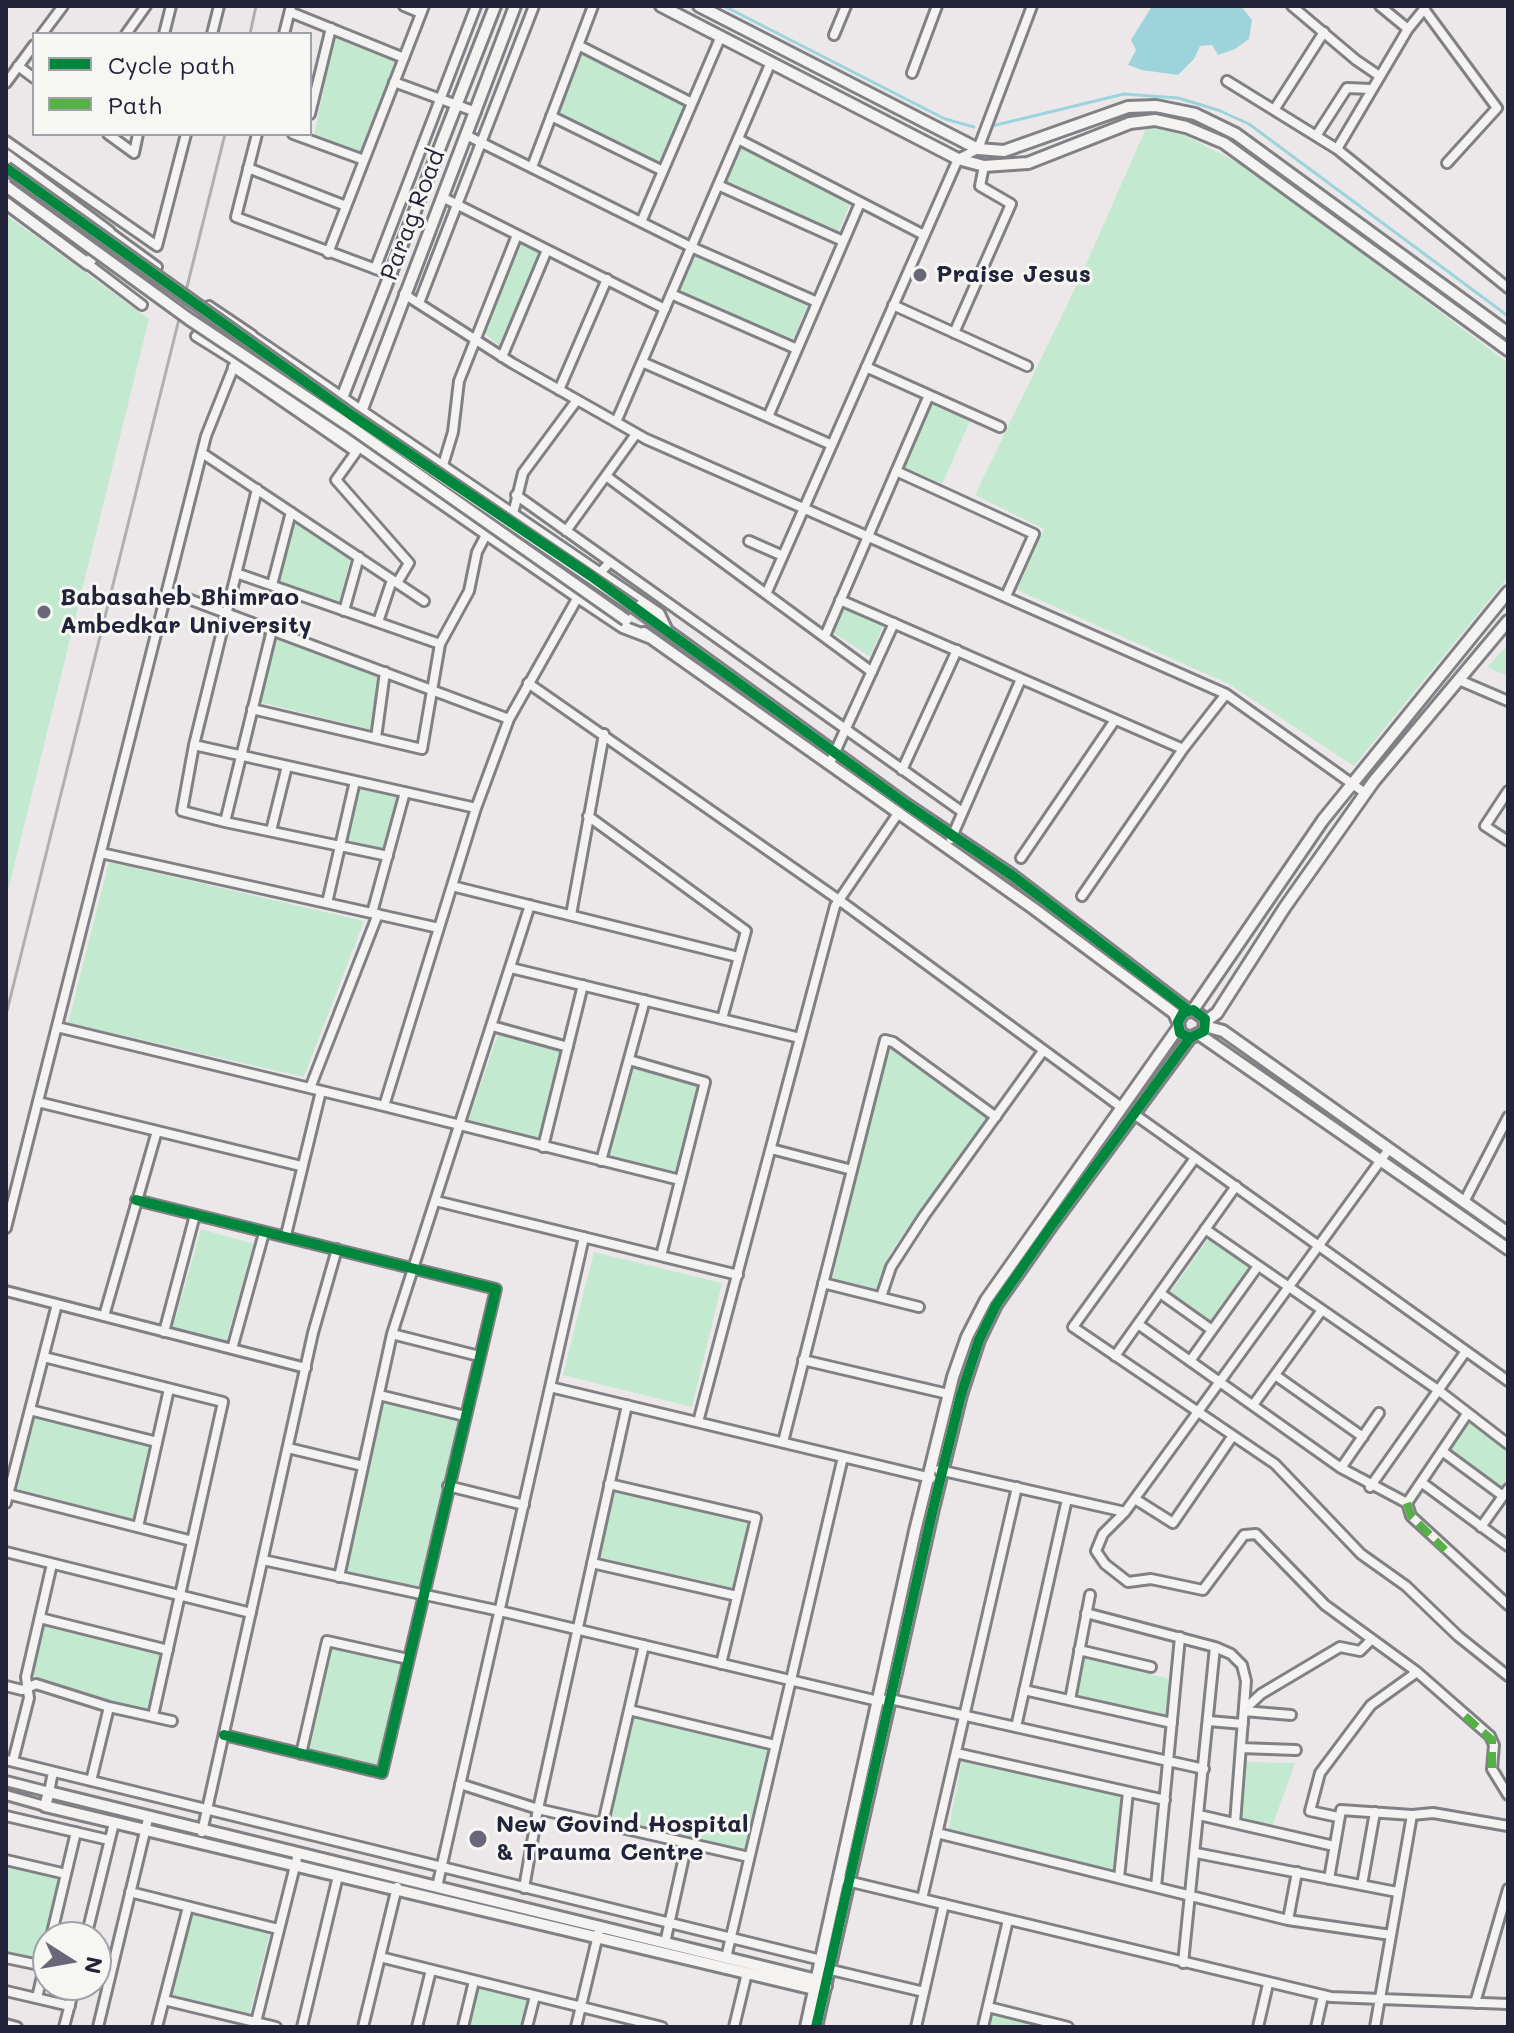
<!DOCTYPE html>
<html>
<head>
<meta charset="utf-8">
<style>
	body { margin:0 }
	#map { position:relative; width:1514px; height:2033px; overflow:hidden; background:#ece8ea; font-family:Mali,sans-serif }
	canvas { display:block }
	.frame { position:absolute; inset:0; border:8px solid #22223b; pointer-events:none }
	.legend { position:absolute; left:32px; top:32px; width:280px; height:104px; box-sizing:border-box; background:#f6f6f2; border:2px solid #a1a1a9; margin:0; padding:10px 14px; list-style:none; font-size:24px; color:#22223b }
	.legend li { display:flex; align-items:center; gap:16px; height:40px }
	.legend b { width:40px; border:2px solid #a1a1a9 }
	.north { position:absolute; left:32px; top:1921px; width:80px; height:80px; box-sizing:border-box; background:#f6f6f2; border:2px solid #a1a1a9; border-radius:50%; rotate:101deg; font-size:22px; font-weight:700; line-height:32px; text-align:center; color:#22223b }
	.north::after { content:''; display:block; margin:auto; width:28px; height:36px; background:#696778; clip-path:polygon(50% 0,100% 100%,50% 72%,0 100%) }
</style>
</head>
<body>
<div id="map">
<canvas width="1514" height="2033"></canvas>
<div class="frame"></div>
<ul class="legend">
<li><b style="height:10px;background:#00873e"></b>Cycle path</li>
<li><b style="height:10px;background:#55b146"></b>Path</li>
</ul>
<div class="north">N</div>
</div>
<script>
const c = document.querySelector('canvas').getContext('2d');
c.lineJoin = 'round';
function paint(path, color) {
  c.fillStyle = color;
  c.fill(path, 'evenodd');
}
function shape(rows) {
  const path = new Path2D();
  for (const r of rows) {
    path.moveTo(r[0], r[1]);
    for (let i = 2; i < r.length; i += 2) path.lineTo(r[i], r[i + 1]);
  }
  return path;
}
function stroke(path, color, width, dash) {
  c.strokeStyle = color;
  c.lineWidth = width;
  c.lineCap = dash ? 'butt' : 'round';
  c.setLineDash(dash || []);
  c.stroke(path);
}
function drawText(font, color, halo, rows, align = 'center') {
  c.font = font + ' Mali,sans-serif';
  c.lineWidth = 6;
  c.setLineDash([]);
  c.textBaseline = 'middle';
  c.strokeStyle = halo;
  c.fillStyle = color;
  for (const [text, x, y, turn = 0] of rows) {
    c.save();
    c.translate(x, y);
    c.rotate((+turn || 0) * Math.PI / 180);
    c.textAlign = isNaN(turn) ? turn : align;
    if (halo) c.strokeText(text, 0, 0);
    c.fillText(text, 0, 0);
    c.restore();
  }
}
paint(shape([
	[335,37,397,61,361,152,314,135],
	[581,54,684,107,660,162,558,115],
	[1147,126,1182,134,1250,169,1508,363,1508,577,1354,766,1229,684,1017,590,1044,529,975,495,1079,280],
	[740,146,850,204,838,232,725,181],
	[6,215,149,319,6,899],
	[520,244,540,253,500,346,483,332],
	[694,256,808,304,793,340,679,292],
	[932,405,970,421,942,484,904,467],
	[292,521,350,560,339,604,278,582],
	[844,609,883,626,870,657,834,633],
	[271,634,381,675,373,730,255,701],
	[1508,645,1508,676,1487,667],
	[355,786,400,797,384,858,340,847],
	[109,862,364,921,304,1077,68,1023],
	[498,1034,561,1051,540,1140,468,1122],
	[889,1048,986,1118,890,1253,877,1289,832,1279],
	[634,1069,697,1086,676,1173,607,1157],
	[201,1229,254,1244,225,1345,172,1330],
	[1208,1239,1250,1268,1212,1323,1170,1293],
	[594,1252,722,1283,692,1407,563,1375],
	[383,1401,459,1418,420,1588,344,1570],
	[35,1416,152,1446,134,1519,17,1489],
	[1469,1420,1508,1448,1508,1483,1503,1490,1447,1449],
	[612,1491,750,1522,735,1588,597,1557],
	[45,1624,161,1654,146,1714,32,1675],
	[330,1645,402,1662,378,1765,306,1748],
	[1079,1657,1170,1679,1166,1717,1073,1697],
	[634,1718,769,1750,745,1850,610,1818],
	[962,1760,1124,1797,1114,1871,948,1831],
	[1245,1762,1295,1763,1272,1827,1240,1821],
	[6,1864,63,1878,42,1962,6,1953],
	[191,1914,270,1933,249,2016,171,1997],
	[477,1988,528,2001,521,2027,467,2027],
	[991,2013,1030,2022,1029,2027,988,2027]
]), '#c3ead0');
paint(shape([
	[1152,6,1241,6,1252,20,1249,39,1235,49,1218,55,1212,45,1200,46,1194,59,1178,75,1142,70,1128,65,1136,50,1131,40]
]), '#9dd4dc');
stroke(shape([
	[724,6,945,119,974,127],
	[992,126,1124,94,1178,98,1218,110,1249,124,1508,316]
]), '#9dd4dc', 3);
const minor = shape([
	[404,6,421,13],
	[1292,6,1356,60,1378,75],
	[1424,9,1497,108,1447,163],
	[290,12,404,58],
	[1408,29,1425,8],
	[42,34,63,6],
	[126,34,146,6],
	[164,34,171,6],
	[212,34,219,6],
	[284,34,291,6],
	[834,35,846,6],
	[578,45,692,103],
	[18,66,34,78],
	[912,73,937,6],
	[1227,81,1274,110,1324,32],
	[394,82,476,112],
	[6,83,34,45],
	[1274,110,1337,149,1508,288],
	[310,114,331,28],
	[551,116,663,171],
	[108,134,134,153,138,134],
	[257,134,236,217,392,275],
	[293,134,364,160],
	[466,135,691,247,817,302],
	[1316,136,1347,88,1371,89],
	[738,139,924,235],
	[6,141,157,246,186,134],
	[1337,149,1408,29,1380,6],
	[532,167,593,6],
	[248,168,346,206],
	[718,185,843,241],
	[442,197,665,309],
	[641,222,721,36],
	[109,232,157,267],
	[328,253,424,6],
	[88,264,142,305],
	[375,269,476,6],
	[404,294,512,363,646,439,1226,694,1365,793],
	[671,294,797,349],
	[419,303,534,6],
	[893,305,1027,366],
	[209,306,252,335],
	[954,333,1011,204,980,186,984,166],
	[502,357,547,250],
	[642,362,832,445],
	[233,367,356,452,336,480,409,563,397,583],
	[866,367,1000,427],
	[559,390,607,279],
	[768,417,860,203],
	[616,422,771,62],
	[202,453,424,601],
	[443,465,453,432,459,381,517,235],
	[896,471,1034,534,1006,596],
	[606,476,872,672],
	[516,495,961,811],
	[513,514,523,473,577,400],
	[566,531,636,434],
	[749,541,783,556],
	[610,562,578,597,509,719,476,808,384,1106,680,1180],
	[236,573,440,644,422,749,252,709],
	[272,585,291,512],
	[167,591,509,719],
	[767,592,958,159,978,149,1032,6],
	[840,600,1183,749],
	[344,611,359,557],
	[378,622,392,580],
	[272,630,225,822,388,856],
	[825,636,929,395],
	[440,644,469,591,477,552,487,533],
	[1459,680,1508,701],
	[528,683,839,900,1121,1107],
	[376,738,385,672],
	[194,745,476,808],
	[830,763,894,623],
	[902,770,957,650],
	[1508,791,1485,826,1508,841],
	[588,816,746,931,722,1019],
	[225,822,182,811,194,745,257,489],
	[271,831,287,766],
	[951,839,1021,679],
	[101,853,439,928],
	[1021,858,1115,720],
	[452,886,738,957],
	[1082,896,1183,749,1226,694],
	[327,903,355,781],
	[372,913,405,792],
	[571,915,604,734],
	[511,968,800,1038],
	[492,1026,568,1047],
	[57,1027,384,1106],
	[629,1060,705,1082,661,1256],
	[310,1088,378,914],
	[38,1102,301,1166],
	[1134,1114,1508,1381],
	[543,1147,583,985],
	[771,1149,852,1170],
	[1195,1158,1073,1327,1275,1464,1361,1554,1406,1586,1458,1636,1508,1676],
	[601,1161,645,1000],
	[136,1200,496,1289,382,1773,224,1735],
	[436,1201,738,1275],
	[1464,1202,1508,1117],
	[6,1228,206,436,236,361,196,336],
	[1205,1229,1438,1390,1508,1444],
	[286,1235,321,1091],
	[823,1283,919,1307],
	[6,1291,306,1368],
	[1160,1293,1212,1330],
	[881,1297,891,1267,924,1216,1043,1051],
	[104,1316,157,1131],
	[1138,1324,1341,1468,1407,1503,1411,1516,1508,1605],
	[164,1332,195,1215],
	[392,1334,479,1356],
	[232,1349,264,1233],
	[1115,1356,1236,1186],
	[44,1357,223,1402,153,1716],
	[803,1360,948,1394],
	[1190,1361,1258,1266],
	[1275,1375,1363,1437],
	[550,1387,931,1478],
	[379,1395,465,1416],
	[1253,1405,1322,1310],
	[30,1410,157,1442],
	[698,1422,835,906,899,812],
	[783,1442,885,1040,893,1042,996,1117],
	[288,1448,363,1466],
	[1442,1451,1503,1496],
	[1341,1468,1379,1413],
	[939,1470,1125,1512,1389,1149],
	[1421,1482,1508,1546],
	[609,1484,756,1518,721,1664],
	[448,1486,524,1505],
	[1370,1487,1466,1351],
	[8,1494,192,1541],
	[1135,1499,1173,1523,1232,1437],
	[6,1503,57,1304],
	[1407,1503,1467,1414],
	[1125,1512,1103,1534,1096,1551,1105,1564,1128,1582,1151,1579,1203,1590,1244,1535,1256,1534,1325,1605,1417,1672,1490,1736,1494,1745,1492,1769,1508,1795],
	[138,1527,169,1389],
	[1481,1527,1508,1489],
	[6,1552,251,1613],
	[263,1560,500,1611,878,1701,890,1699,1204,1769],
	[592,1563,737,1596],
	[339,1577,392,1334,530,905],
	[1086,1613,1215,1647,1231,1654,1242,1665,1246,1681,1235,1823],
	[40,1618,168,1650],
	[1079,1650,1151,1667],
	[6,1686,22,1690,36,1684,109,1707,172,1721],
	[1024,1690,1172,1723],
	[1070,1700,1090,1595],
	[629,1710,775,1745],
	[1244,1710,1261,1694,1340,1647,1360,1651,1372,1639],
	[1244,1711,1291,1715],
	[1209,1721,1243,1724],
	[1016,1727,1067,1499],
	[1241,1748,1296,1750],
	[956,1753,1165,1800],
	[301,1754,327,1641,408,1659],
	[6,1760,825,1961],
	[13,1761,29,1698,26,1677,52,1564],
	[6,1781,49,1792,53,1772],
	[91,1781,109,1707],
	[460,1784,538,1809,749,1857],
	[6,1795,45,1806],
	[1199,1815,1334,1846],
	[6,1816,109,1840],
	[1338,1817,1310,1811,1320,1773,1371,1705,1417,1672],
	[603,1823,644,1645],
	[202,1832,313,1333,337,1249],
	[937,1833,1288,1920,1391,1935],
	[1196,1853,1397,1892],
	[6,1860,66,1874],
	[1119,1878,1128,1792],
	[1329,1879,1341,1810,1412,1815,1433,1813,1508,1826],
	[843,1880,1331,1997,1508,2004],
	[1362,1885,1375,1812],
	[437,1887,584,1237],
	[1156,1887,1180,1637],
	[524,1888,538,1809,627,1405],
	[130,1892,278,1929],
	[922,1899,1017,1487],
	[1288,1920,1297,1872],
	[51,1937,76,1832],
	[86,1937,114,1823],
	[665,1943,687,1843],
	[380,1957,662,2027],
	[6,1958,44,1966],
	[726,1958,843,1457],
	[1183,1963,1215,1647],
	[823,1968,924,1992],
	[6,1991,70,2006],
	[37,1998,48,1950],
	[164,2000,276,2027],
	[1475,2003,1508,1889],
	[988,2007,1068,2027],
	[256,2022,298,1854],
	[6,2024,17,2027],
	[64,2027,75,1985],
	[98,2027,148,1819],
	[157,2027,188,1907],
	[302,2027,338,1876],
	[363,2027,397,1887],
	[417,2027,431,1970],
	[463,2027,474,1981],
	[527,2027,535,1996],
	[576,2027,599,1931],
	[734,2027,747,1973],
	[916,2027,944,1904],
	[983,2027,1008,1920],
	[1258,2027,1268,1984],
	[1316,2027,1323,1996],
	[1375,2027,1412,1815]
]);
const tertiary = shape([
	[661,6,958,159,984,166,1028,163,1130,123,1155,120,1186,127,1224,143,1508,350],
	[699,6,978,149,1004,151,1128,107,1156,106,1195,114,1236,134,1508,333],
	[6,155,109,232,88,264,6,203],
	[340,403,495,6],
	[351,438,515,6],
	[634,607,907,805,1013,876,1188,1010],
	[644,633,1033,908,1174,1013,1178,1022],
	[649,637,623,627,578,597,236,361,249,335,659,614,666,629],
	[1193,1010,1323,820,1508,592],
	[1205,1022,1217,1013,1285,907,1374,781,1508,621],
	[1205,1026,1223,1031,1508,1233],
	[1200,1035,1508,1249],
	[49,1792,817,1980,826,1986,814,1989,45,1806,49,1792],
	[806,2027,915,1531,953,1377,967,1337,986,1300,1178,1028],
	[816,2027,933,1509,961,1395,979,1340,996,1305,1052,1225,1190,1038,1204,1031,1205,1019,1193,1010,1183,1013,1178,1022,1180,1033,1190,1038]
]);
stroke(minor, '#818085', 14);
stroke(tertiary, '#818085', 16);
stroke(minor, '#f4f3f2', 8);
stroke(tertiary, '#f4f3f2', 10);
stroke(shape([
	[250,34,256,6],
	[6,1015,225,134]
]), '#afaeb0', 3);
const tertiaryBridge = shape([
	[6,168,350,414,634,607],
	[6,186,189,319,348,425,626,620]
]);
stroke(tertiaryBridge, '#818085', 16, []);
stroke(tertiaryBridge, '#f4f3f2', 10);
stroke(shape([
	[1407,1503,1411,1516,1445,1550],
	[1465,1716,1492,1740,1492,1769]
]), '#55b146', 8, [16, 8]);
stroke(shape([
	[6,168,350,414,591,576,907,805,1013,876,1188,1010],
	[136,1200,496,1289,382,1773,224,1735],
	[816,2027,933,1509,961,1395,979,1340,996,1305,1052,1225,1190,1038,1204,1031,1205,1019,1193,1010,1183,1013,1178,1022,1180,1033,1190,1038]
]), '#00873e', 10);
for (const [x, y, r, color] of [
	[920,275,8,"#696778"],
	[44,612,8,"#696778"],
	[478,1839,10,"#696778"]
]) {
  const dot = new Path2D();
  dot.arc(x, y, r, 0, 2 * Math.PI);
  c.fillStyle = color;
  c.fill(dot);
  stroke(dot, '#f6f6f2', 3);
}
drawText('24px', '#22223b', '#f6f6f2', [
	["Parag Road",413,215,-69]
]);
drawText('bold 24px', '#22223b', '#f6f6f2', [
	["Praise Jesus",936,275],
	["Babasaheb Bhimrao",60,598],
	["Ambedkar University",60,626],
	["New Govind Hospital",496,1825],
	["& Trauma Centre",496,1853]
], 'left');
</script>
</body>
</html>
